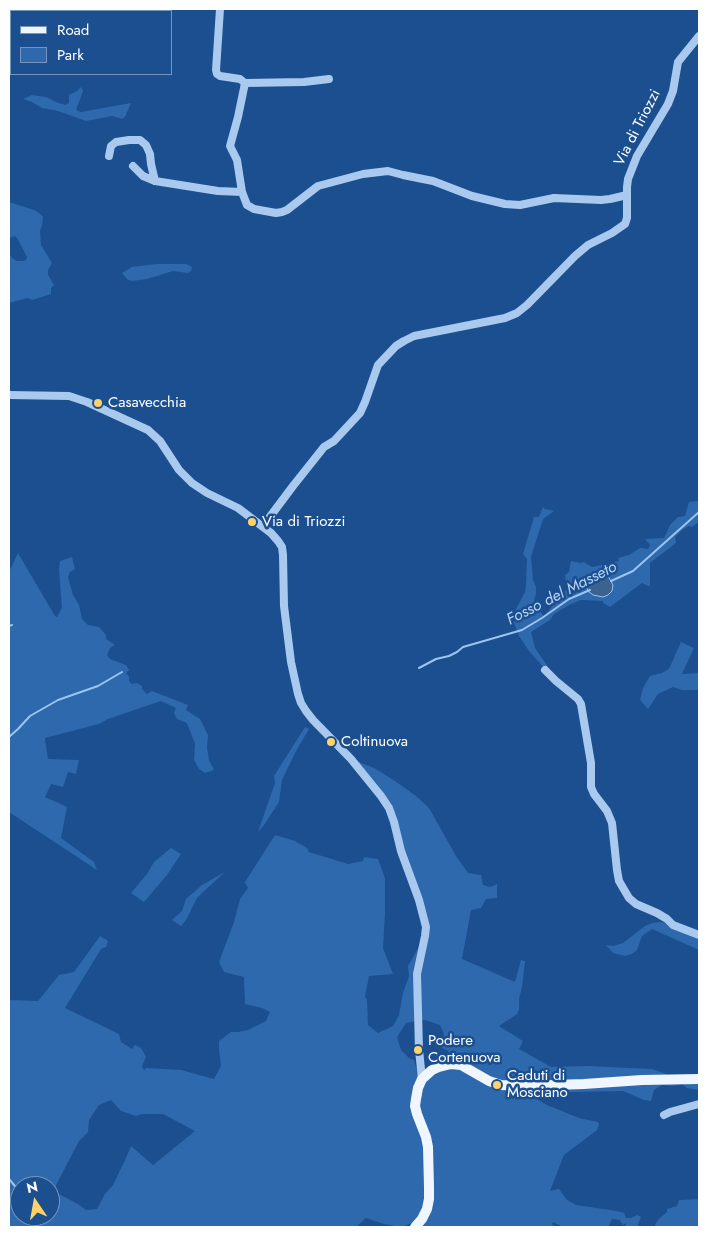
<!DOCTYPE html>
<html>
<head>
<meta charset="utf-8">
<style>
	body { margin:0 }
	#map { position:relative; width:708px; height:1236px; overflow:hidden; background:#1b4f8f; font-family:Jost,sans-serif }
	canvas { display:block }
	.frame { position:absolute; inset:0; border:10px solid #fff; pointer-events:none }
	.legend { position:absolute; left:10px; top:10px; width:162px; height:65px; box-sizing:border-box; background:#1b4f8f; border:1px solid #7695bc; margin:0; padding:6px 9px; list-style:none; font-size:15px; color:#fff }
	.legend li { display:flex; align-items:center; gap:10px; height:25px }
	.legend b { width:25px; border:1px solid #7695bc }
	.north { position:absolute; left:10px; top:1176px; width:50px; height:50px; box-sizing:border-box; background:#1b4f8f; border:1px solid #7695bc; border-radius:50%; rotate:348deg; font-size:14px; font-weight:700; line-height:20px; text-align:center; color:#fff }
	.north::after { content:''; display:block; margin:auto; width:18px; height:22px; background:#ffd166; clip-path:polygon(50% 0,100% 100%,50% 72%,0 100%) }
</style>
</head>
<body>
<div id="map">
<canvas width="708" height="1236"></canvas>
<div class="frame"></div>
<ul class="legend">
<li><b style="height:6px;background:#f0f6ff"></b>Road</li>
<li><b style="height:14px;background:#2e69ad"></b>Park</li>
</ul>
<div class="north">N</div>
</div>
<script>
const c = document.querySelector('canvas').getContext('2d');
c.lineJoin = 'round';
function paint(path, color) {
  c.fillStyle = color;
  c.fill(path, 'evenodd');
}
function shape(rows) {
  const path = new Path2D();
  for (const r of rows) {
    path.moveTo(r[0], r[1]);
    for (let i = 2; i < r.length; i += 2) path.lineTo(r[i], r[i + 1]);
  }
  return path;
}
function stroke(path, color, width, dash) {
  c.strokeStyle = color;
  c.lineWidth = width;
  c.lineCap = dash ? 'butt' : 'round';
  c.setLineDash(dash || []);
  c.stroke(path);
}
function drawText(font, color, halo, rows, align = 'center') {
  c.font = font + ' Jost,sans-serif';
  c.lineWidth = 5;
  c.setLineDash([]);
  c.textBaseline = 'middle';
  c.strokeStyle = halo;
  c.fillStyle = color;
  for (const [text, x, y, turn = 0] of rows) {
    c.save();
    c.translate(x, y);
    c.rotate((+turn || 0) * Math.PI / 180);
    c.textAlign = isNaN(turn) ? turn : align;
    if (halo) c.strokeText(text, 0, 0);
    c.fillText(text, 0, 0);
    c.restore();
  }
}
paint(shape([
	[81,87,83,91,76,110,81,112,131,103,125,117,122,119,112,116,86,121,58,111,42,108,32,102,23,99,32,95,46,97,56,102,65,105,69,103,69,95,77,91],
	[9,202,34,210,39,213,43,217,42,226,40,230,41,245,52,263,48,270,48,275,54,285,51,288,51,294,32,300,28,298,9,303,9,253,12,258,17,261,23,261,26,260,27,257,17,238,15,236,9,238],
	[157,264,186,264,192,267,191,271,188,273,173,271,147,279,132,281,128,280,122,273,132,267],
	[699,501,699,522,692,527,689,526,682,530,675,537,676,543,650,563,650,586,648,586,642,583,610,607,603,603,603,601,581,600,571,604,554,614,550,620,531,632,535,648,551,671,552,677,529,651,519,636,514,623,515,611,525,592,526,584,527,559,523,554,534,517,539,517,543,507,545,509,554,511,543,519,531,557,533,580,536,587,536,594,534,600,544,617,558,598,567,589,565,575,569,572,571,561,581,563,584,562,592,567,619,561,618,558,629,555,640,548,648,549,650,545,645,539,664,538,670,525,678,517,685,516,689,502],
	[18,553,55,616,57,617,62,608,59,570,60,561,72,557,75,569,70,572,68,577,73,595,79,605,82,619,88,625,99,627,106,635,106,639,115,645,110,648,107,655,110,659,126,665,129,670,126,673,129,677,129,681,132,684,137,683,142,686,142,689,147,694,152,691,188,705,186,710,200,719,208,735,207,748,209,760,214,770,205,773,199,769,194,760,195,744,187,723,177,719,174,713,176,708,161,701,108,719,99,724,45,738,45,740,48,759,79,760,76,774,68,772,63,787,51,784,45,797,67,807,61,838,94,862,97,870,9,812,9,570,11,568],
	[681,642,694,648,682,674,699,673,699,690,682,690,673,687,658,694,648,709,640,700,643,688,650,676,662,673,669,669],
	[305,727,309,729,296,751,282,780,279,802,264,825,258,832,275,783,274,776],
	[351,759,374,768,395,781,416,796,429,808,456,856,468,873,481,875,483,885,490,887,497,884,497,898,486,899,481,908,471,910,462,959,515,982,521,960,525,961,522,987,519,999,519,1010,517,1014,499,1026,523,1041,519,1049,551,1067,587,1066,652,1069,664,1073,674,1079,699,1079,699,1090,687,1088,682,1084,673,1086,662,1085,654,1090,651,1101,644,1100,623,1091,526,1093,547,1105,579,1118,598,1122,599,1124,597,1130,593,1133,564,1155,550,1191,559,1189,567,1200,576,1205,617,1211,624,1213,626,1218,631,1218,637,1215,641,1217,637,1227,626,1227,626,1223,623,1225,620,1220,612,1219,608,1227,563,1227,553,1222,552,1224,555,1227,415,1227,421,1220,401,1227,384,1224,366,1218,356,1227,9,1227,9,1000,38,1001,59,975,74,972,100,936,108,941,106,947,101,949,65,1008,119,1034,121,1042,132,1049,135,1045,141,1048,146,1057,142,1066,144,1070,146,1068,181,1070,214,1079,221,1066,219,1050,219,1041,231,1032,238,1032,248,1030,266,1021,270,1012,262,1008,245,1004,244,977,224,972,219,962,234,922,240,899,248,888,245,882,275,835,295,841,307,848,309,852,348,864,363,861,364,857,378,859,385,878,385,913,383,948,393,974,369,976,365,997,367,999,368,1025,378,1033,393,1026,399,1015,403,993,409,976,408,966,425,936,389,808],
	[425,1020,440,1025,444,1034,442,1048,448,1051,450,1054,451,1064,420,1080,414,1060,409,1058,401,1050,397,1037,406,1023],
	[111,1100,121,1111,136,1116,142,1114,163,1114,195,1131,153,1165,131,1146,126,1158,113,1185,105,1194,97,1209,86,1210,78,1204,53,1191,79,1141,88,1132,89,1120,99,1105],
	[20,1186,50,1186,50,1216,20,1216],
	[171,848,181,854,167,875,144,902,131,893,147,874,154,862],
	[225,872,202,893,197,898,186,920,181,926,172,920,182,911,186,899,202,885],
	[661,922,673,925,699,935,699,950,652,929,642,936,637,950,632,954,625,956,613,953,606,945,613,946,623,943,645,926,653,923],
	[699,1199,699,1227,654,1227,656,1223,660,1218,667,1212,667,1209,677,1206,679,1200]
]), '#2e69ad');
const water = shape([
	[602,573,608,576,613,585,612,591,608,595,603,597,593,595,588,591,585,583,588,578,602,573]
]);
paint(water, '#3c6290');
stroke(water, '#9cc4f0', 1);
stroke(shape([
	[611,581,633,571,699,512],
	[9,626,12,625],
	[419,668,436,659,449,656,457,652,463,647,522,630,542,618,569,599,590,590],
	[9,737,18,729,30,716,58,700,98,686,122,672],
	[9,1179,20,1192],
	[41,1216,42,1217]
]), '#9cc4f0', 2);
stroke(shape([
	[220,9,216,70,217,74,220,76,240,79,245,83,238,117,230,146,237,160,242,192,247,205,254,209,276,213,282,212,287,210,318,186,363,174,388,171,403,175,433,181,472,196,505,204,520,205,554,198,601,200,610,199,627,195],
	[245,83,304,82,329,79],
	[109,156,111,146,116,142,129,140,140,140,146,145,150,154,151,164,155,181],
	[133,166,143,176,155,181,218,191,242,192],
	[9,395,69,396,87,402,148,430,160,441,179,470,192,483,207,493,238,508,271,533,278,541,282,547,283,555,284,606,291,662,298,694,301,703,306,711,313,720,351,759,381,796,389,808,394,822,401,851,419,900,426,927,425,936,417,974,419,1050,422,1079],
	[263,526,293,486,324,447,334,441,360,413,365,402,378,365,396,346,404,341,414,336,505,318,517,313,527,305,575,256,588,245,612,233,625,224,627,218,627,187,628,179,637,156,668,104,673,91,678,62,699,36],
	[545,670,556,681,578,699,581,704,591,763,591,787,594,794,607,811,612,823,617,870,619,881,629,898,636,904,657,913,667,919,673,925,699,935],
	[664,1115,670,1112,699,1104]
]), '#a9c9ee', 8);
stroke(shape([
	[415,1227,422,1219,427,1209,429,1199,429,1187,428,1147,426,1137,417,1114,415,1106,416,1099,418,1088,422,1079,432,1070,439,1067,451,1064,461,1065,489,1081,501,1085,523,1086,584,1084,642,1080,699,1079]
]), '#f0f6ff', 10);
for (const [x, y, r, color] of [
	[98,403,5,"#ffd166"],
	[252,522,5,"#ffd166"],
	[331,742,5,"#ffd166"],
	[418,1050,5,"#ffd166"],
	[497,1085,5,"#ffd166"]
]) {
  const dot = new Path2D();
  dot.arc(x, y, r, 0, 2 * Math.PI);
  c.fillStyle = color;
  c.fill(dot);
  stroke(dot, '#1b4f8f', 2);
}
drawText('15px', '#fff', '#1b4f8f', [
	["Via di Triozzi",638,128,-63]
]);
drawText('15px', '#fff', '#1b4f8f', [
	["Casavecchia",108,403],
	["Via di Triozzi",262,522],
	["Coltinuova",341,742],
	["Podere",428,1041],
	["Cortenuova",428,1058],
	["Caduti di",507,1076],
	["Mosciano",507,1093]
], 'left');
drawText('italic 16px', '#b5d3f5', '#1b4f8f', [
	["Fosso del Masseto",562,594,-27]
]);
</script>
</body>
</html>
